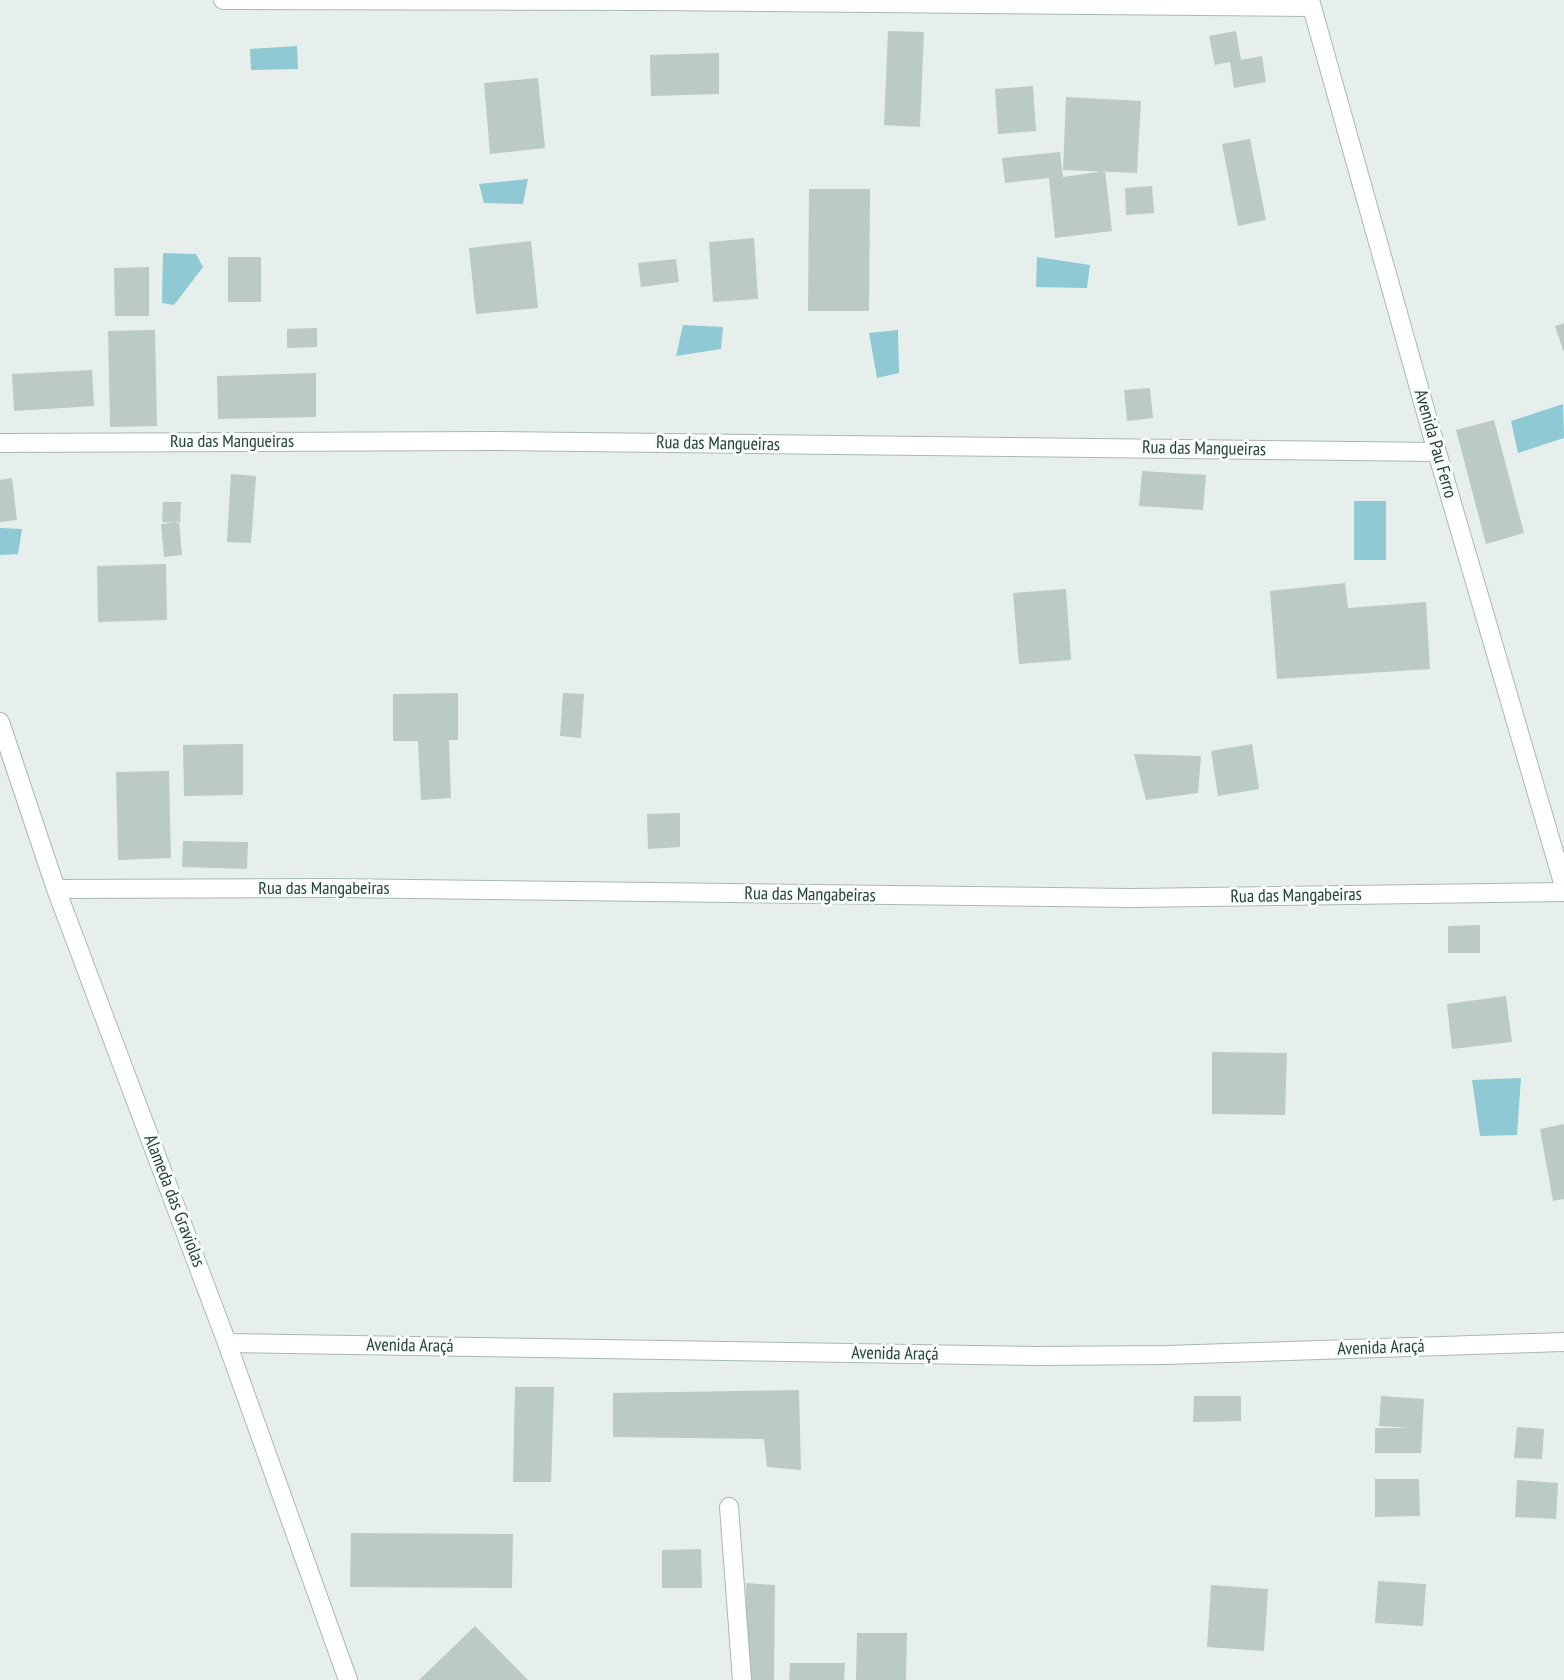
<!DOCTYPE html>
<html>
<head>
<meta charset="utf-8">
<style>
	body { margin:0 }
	canvas { display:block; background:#e6efeb }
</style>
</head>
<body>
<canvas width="1564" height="1680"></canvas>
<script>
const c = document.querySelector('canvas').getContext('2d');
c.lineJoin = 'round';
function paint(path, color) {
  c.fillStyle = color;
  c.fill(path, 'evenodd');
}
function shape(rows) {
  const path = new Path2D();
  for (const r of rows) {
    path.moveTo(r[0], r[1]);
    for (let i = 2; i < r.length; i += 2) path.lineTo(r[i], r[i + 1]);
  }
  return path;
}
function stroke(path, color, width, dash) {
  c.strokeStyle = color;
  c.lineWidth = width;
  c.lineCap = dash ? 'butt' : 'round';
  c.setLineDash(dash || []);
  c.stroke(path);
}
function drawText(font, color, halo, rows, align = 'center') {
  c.font = font + ' "PT Sans Narrow",sans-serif';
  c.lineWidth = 6;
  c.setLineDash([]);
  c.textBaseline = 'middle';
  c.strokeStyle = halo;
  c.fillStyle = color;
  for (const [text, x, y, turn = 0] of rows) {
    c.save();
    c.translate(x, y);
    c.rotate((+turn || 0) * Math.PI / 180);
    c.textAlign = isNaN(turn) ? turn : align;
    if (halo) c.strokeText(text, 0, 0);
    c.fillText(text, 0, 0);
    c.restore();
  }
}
paint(shape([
	[297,46,298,69,251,70,250,49],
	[528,179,523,204,484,203,479,184],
	[163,253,196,254,203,267,174,305,162,303],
	[1037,257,1090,265,1087,288,1036,287],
	[683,325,723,327,721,349,676,356],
	[898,330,899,373,877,378,869,333],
	[1563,404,1564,438,1518,453,1511,421],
	[1354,501,1386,501,1386,560,1354,560],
	[0,528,22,529,18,554,0,555],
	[1521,1078,1517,1135,1480,1136,1472,1080]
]), '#8ec9d4');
paint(shape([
	[888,31,924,32,920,127,884,125],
	[1236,31,1241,60,1262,56,1266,82,1234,88,1230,62,1215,65,1209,36],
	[719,53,719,94,651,96,650,55],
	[538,78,545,148,490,154,484,83],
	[1033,86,1036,131,998,134,995,89],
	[1066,97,1141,101,1137,173,1063,170],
	[1250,139,1266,220,1238,226,1222,144],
	[1060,152,1063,177,1105,171,1112,231,1055,238,1049,178,1005,183,1002,158],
	[1152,186,1154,213,1126,215,1125,188],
	[809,189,870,189,869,311,808,311],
	[754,238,758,299,713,302,709,242],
	[531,241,538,308,476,314,469,248],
	[228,257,261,257,261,302,228,302],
	[676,259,679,282,641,287,638,263],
	[149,267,149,316,115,316,114,268],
	[1564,323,1564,353,1555,326],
	[317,328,317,347,287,348,287,329],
	[155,330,157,426,110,427,108,331],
	[92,370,94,406,14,411,12,374],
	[316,373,316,417,218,419,217,376],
	[1150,388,1153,418,1127,421,1124,390],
	[1494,420,1524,533,1486,544,1456,430],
	[1142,471,1206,475,1203,510,1139,506],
	[231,474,256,476,251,543,227,542],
	[12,478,17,520,0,522,0,480],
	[163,502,181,502,180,523,162,522],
	[179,522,182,555,164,557,161,524],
	[166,564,167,620,98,622,97,566],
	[1345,583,1348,608,1426,602,1430,669,1277,679,1270,591],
	[1066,589,1071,660,1019,664,1013,593],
	[458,693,458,740,449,740,451,798,421,800,418,741,425,741,393,741,393,694],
	[563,693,584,694,581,738,560,736],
	[243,744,243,795,184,796,183,745],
	[1252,744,1259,789,1218,796,1211,751],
	[1134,754,1201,756,1198,793,1146,800],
	[169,771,171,858,118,860,116,772],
	[680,813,680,847,648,849,647,814],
	[183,841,248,842,247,869,182,867],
	[1480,925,1480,953,1448,953,1448,926],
	[1506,996,1512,1042,1452,1049,1447,1004],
	[1212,1052,1287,1053,1285,1115,1212,1114],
	[1564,1124,1564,1199,1553,1201,1540,1129],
	[515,1387,554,1387,551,1482,513,1482],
	[799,1390,801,1470,767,1467,764,1439,613,1437,613,1393],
	[1194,1396,1241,1396,1241,1421,1193,1422],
	[1381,1396,1424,1399,1421,1453,1375,1453,1375,1428,1411,1428,1379,1426],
	[1517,1427,1544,1429,1542,1459,1514,1458],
	[1375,1479,1419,1479,1420,1516,1375,1517],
	[1517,1480,1558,1483,1556,1519,1515,1517],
	[351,1533,513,1534,512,1588,350,1587],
	[701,1549,702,1588,662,1588,662,1550],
	[1378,1581,1426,1584,1423,1626,1375,1623],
	[746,1583,775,1585,774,1680,747,1680],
	[1211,1585,1268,1589,1264,1651,1207,1647],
	[475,1626,528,1680,419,1680],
	[857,1633,907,1633,906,1680,856,1680],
	[790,1663,845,1663,844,1680,789,1680]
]), '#bbcac4');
const service = shape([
	[729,1507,742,1680]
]);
const minor = shape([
	[223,0,652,1,1312,7],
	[1310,0,1437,452,1564,886],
	[0,443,496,441,1437,452],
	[0,722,56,889,227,1343,348,1680],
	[56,889,331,888,1132,898,1564,892],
	[227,1343,1037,1356,1166,1355,1564,1342]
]);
stroke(service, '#a8b8b2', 20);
stroke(minor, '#a8b8b2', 20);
stroke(service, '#fff', 18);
stroke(minor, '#fff', 18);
drawText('18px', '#24423a', '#f7fbf9', [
	["Rua das Mangueiras",232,442],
	["Rua das Mangueiras",718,444,1],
	["Avenida Pau Ferro",1435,444,74],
	["Rua das Mangueiras",1204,449,1],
	["Rua das Mangabeiras",324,889],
	["Rua das Mangabeiras",810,895,1],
	["Rua das Mangabeiras",1296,896,-1],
	["Alameda das Graviolas",174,1201,69],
	["Avenida Araçá",410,1346,1],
	["Avenida Araçá",1381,1348,-2],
	["Avenida Araçá",895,1354,1]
]);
</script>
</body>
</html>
